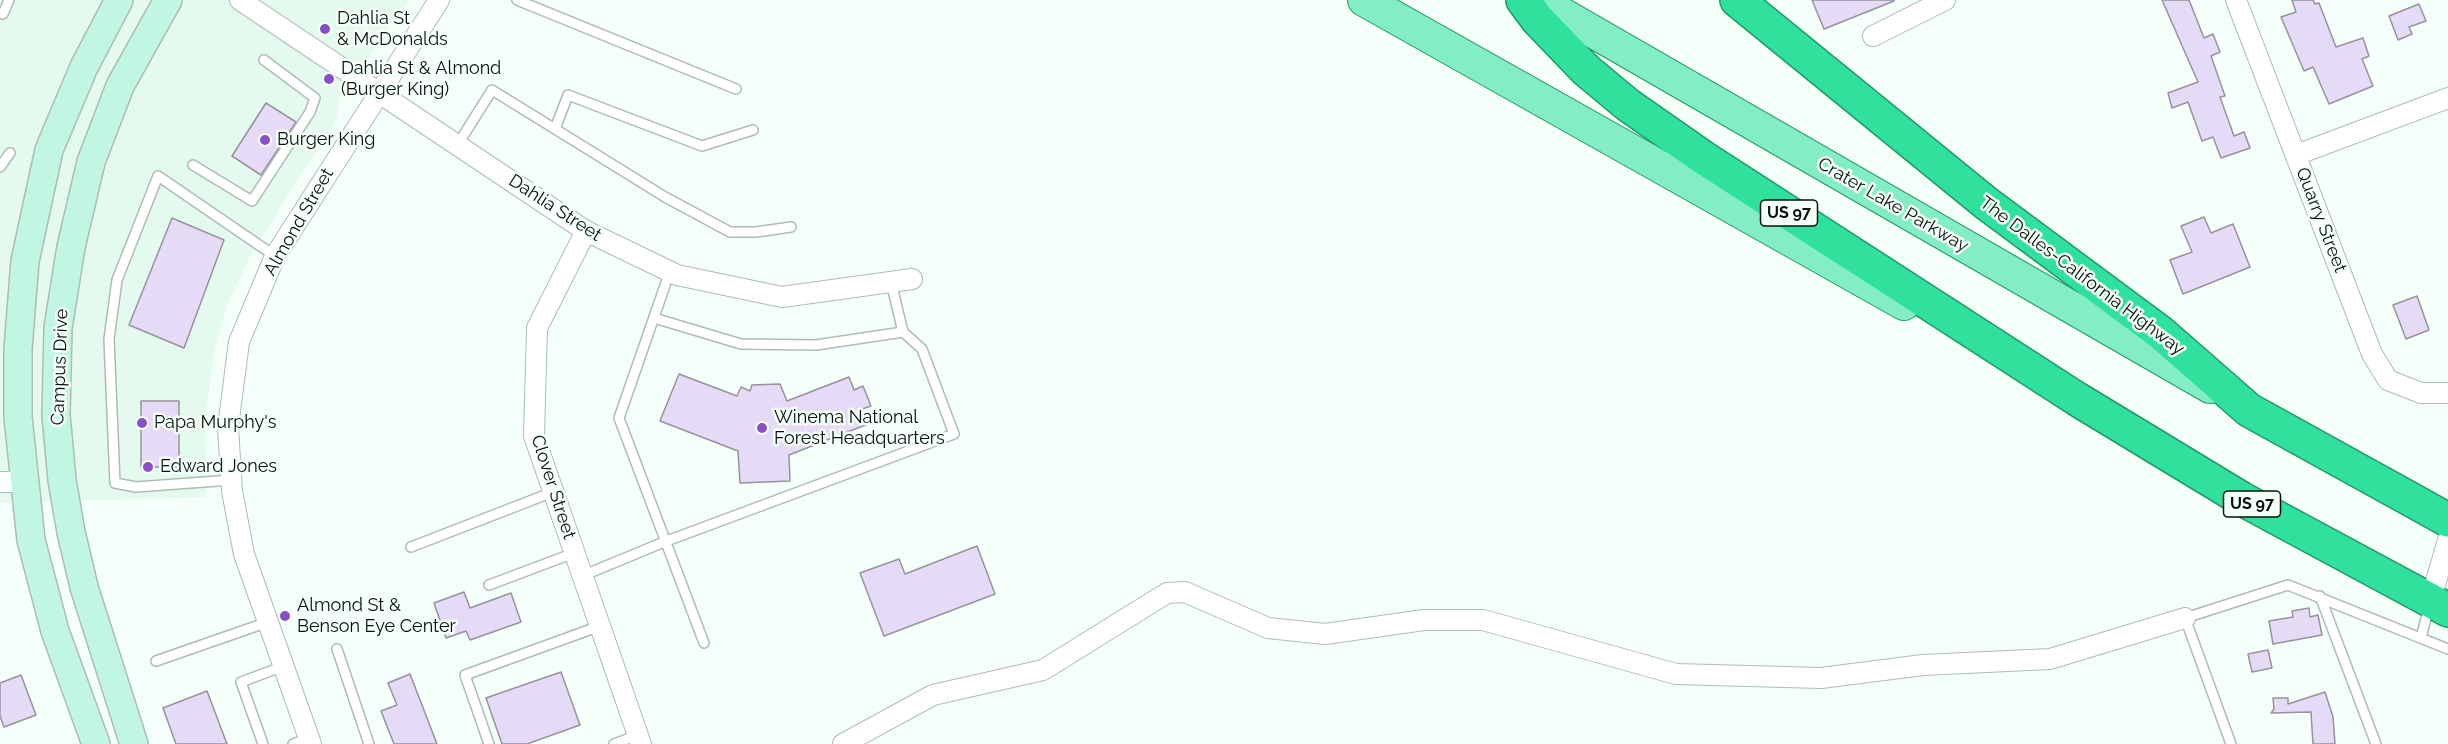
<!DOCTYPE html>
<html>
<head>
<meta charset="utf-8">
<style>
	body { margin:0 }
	canvas { display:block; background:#f3fff8 }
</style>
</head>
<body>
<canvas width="2448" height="744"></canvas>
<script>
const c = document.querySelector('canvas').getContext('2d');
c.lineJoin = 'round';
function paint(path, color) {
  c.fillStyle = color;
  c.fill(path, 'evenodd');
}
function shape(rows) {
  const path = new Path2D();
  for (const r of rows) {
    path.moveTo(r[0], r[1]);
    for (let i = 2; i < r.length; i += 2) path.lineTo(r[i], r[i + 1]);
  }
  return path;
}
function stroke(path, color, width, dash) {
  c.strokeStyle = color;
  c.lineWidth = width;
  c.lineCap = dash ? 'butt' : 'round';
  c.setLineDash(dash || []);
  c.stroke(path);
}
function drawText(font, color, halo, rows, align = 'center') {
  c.font = font + ' Raleway,sans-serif';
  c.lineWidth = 5;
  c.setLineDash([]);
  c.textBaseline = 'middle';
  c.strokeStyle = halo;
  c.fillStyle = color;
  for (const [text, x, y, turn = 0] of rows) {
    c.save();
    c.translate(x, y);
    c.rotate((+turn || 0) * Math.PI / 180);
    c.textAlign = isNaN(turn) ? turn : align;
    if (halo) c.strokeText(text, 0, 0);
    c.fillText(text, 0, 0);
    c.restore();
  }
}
paint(shape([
	[0,0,409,0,339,99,337,118,250,256,228,303,214,353,205,420,206,497,0,503]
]), '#e4faee');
const building = shape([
	[1812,0,1894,0,1894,1,1824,29,1812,0],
	[2162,0,2189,0,2204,38,2213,34,2220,52,2211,56,2225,96,2220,97,2234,136,2244,132,2250,148,2221,158,2213,137,2202,141,2188,102,2172,108,2168,93,2198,82,2162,0],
	[2292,0,2313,0,2315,4,2319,3,2336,47,2363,38,2369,56,2362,59,2373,86,2329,104,2313,67,2304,71,2281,17,2296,12,2292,0],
	[2419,4,2426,21,2409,27,2412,34,2398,40,2389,16,2419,4],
	[266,103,296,122,261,175,232,156,266,103],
	[2204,217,2211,233,2233,224,2250,267,2183,294,2170,260,2192,252,2181,226,2204,217],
	[172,218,224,240,184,348,129,325,172,218],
	[2417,296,2429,330,2406,339,2393,305,2417,296],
	[679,374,737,396,741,387,750,391,752,385,780,384,787,401,849,377,854,390,863,386,871,406,862,409,868,424,789,455,790,481,740,483,738,451,660,421,679,374],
	[141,401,179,401,179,467,141,467,141,401],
	[977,546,995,594,884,636,860,573,899,559,905,574,977,546],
	[464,592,470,608,511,593,521,622,470,640,466,631,446,638,434,603,464,592],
	[2309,608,2310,617,2318,615,2322,635,2273,644,2269,621,2293,617,2292,611,2309,608],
	[2268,650,2272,668,2252,672,2248,654,2268,650],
	[561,672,580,725,527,744,502,744,486,698,561,672],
	[410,674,437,744,394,744,381,711,397,705,388,683,410,674],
	[21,675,36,715,4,727,0,716,0,683,21,675],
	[207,691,227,744,176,744,163,708,207,691],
	[2325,692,2333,717,2335,744,2313,744,2311,712,2271,713,2274,709,2273,698,2288,698,2288,704,2325,692]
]);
paint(building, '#e6dbf6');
stroke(building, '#97929e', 1.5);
const lane = shape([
	[517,0,736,89],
	[3,14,9,0],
	[555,129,568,95,702,146,753,130],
	[458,144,492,90,665,197,730,232,756,232,791,227],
	[193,165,252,201,310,112,315,98,264,60],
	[0,167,10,153],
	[670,271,619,418,704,643],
	[891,282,903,332],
	[231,480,136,487,115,483,109,339,117,280,158,176,275,256],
	[411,547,553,492],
	[582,576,664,542,954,434,922,349,903,332,816,345,741,344,654,318],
	[489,585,574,553],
	[2320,596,2376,744],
	[2421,638,2429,607],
	[337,649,369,744],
	[156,661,268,622],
	[263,744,241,682,284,666],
	[293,744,309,738],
	[489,744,465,675,600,626],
	[614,744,638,735],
	[2231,744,2185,618,2288,585,2448,649]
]);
const street = shape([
	[240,0,586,231,677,275,782,297,912,279],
	[2236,0,2372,354,2388,380,2421,393,2448,393],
	[1873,36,1945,0],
	[2296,155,2448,98],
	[586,231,537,328,534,436,641,744],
	[0,482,23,482],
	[2430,602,2448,540],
	[311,744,244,554,232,491,228,427,239,342,275,256,439,0],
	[843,744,933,695,1043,670,1167,593,1185,592,1268,628,1325,634,1424,620,1483,620,1676,674,1821,678,1923,665,2050,659,2185,618]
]);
const secondary = shape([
	[96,744,55,631,31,540,18,417,18,349,25,261,49,150,84,67,119,0],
	[134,744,84,587,71,532,62,480,56,415,58,328,71,247,91,162,120,86,168,0]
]);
const primary = shape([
	[1364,0,1904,304],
	[1538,0,2210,387]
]);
const highway = shape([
	[1523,0,1537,19,1586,70,1628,105,1704,158,2077,399,2242,499,2448,610],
	[1737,0,1986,203,2161,333,2249,410,2448,520]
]);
stroke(lane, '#afbcb5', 12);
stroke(street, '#afbcb5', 22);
stroke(secondary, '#afbcb5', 30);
stroke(primary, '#23986b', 34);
stroke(highway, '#23986b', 36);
stroke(lane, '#fff', 9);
stroke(street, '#fff', 20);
stroke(secondary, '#c1f6e2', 27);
stroke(primary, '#83edc4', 32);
stroke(highway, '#30e19d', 33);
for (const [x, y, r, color] of [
	[325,29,6,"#894fc6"],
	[329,79,6,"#894fc6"],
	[265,140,6,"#894fc6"],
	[142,423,6,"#894fc6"],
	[762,428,6,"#894fc6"],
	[148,467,6,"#894fc6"],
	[285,616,6,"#894fc6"]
]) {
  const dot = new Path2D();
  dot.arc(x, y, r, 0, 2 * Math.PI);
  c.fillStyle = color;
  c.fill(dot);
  stroke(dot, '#f3fff8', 2);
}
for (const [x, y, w] of [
	[1789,213,57],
	[2252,504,57]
]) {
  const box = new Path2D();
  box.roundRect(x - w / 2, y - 13, w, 26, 4.5);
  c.fillStyle = '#f3fff8';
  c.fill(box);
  stroke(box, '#0b100d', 1.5);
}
drawText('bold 16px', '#0b100d', null, [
	["US 97",1789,213],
	["US 97",2252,504]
]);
drawText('18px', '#0b100d', '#f3fff8', [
	["Dahlia St",337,19],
	["& McDonalds",337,40],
	["Dahlia St & Almond",341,69],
	["(Burger King)",341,90],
	["Burger King",277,140],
	["Winema National",774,418],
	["Forest Headquarters",774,439],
	["Papa Murphy's",154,423],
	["Edward Jones",160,467],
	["Almond St &",297,606],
	["Benson Eye Center",297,627]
], 'left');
drawText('18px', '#0b100d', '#f3fff8', [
	["Crater Lake Parkway",1893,205,30],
	["Dahlia Street",555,208,33],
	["Quarry Street",2321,220,69],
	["Almond Street",299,222,-60],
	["The Dalles-California Highway",2082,276,37],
	["Campus Drive",60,367,-88],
	["Clover Street",553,487,72]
]);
</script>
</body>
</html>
